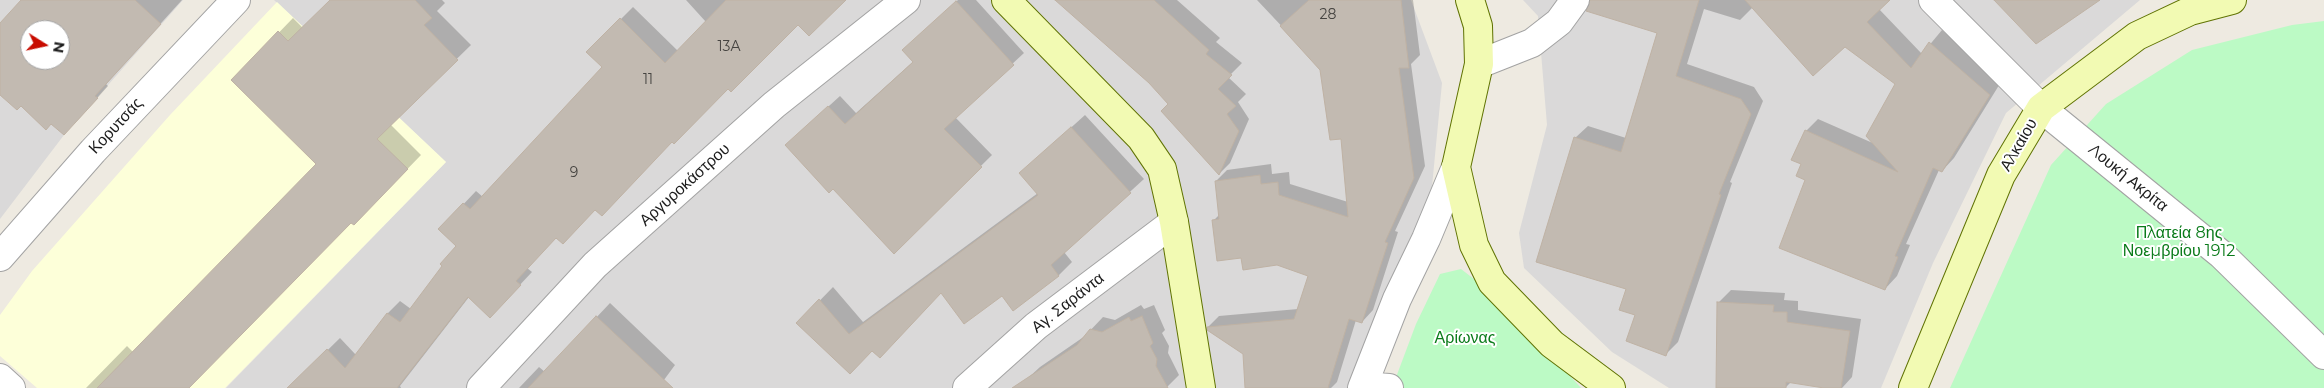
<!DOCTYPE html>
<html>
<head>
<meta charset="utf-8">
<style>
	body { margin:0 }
	#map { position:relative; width:2324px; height:388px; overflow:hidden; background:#eeeae1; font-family:Montserrat,sans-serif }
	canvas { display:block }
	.north { position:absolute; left:20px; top:20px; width:50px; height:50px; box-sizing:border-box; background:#fff; border:1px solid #a4a4a4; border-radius:50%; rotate:100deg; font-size:14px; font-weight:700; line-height:20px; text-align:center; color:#1c1c1c }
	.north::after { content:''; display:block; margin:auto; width:18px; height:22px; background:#c80c00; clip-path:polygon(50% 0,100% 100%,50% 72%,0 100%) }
</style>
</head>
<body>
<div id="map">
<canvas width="2324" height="388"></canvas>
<div class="north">N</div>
</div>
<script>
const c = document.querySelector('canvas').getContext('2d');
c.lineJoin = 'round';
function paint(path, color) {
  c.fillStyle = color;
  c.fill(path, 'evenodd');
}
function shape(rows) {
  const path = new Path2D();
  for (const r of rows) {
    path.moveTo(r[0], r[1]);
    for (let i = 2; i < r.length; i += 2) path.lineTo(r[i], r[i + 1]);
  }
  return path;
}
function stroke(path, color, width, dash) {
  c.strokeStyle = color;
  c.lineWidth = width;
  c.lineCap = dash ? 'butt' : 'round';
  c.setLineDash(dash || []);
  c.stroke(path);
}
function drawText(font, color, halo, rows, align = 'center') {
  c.font = font + ' Montserrat,sans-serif';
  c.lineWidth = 4;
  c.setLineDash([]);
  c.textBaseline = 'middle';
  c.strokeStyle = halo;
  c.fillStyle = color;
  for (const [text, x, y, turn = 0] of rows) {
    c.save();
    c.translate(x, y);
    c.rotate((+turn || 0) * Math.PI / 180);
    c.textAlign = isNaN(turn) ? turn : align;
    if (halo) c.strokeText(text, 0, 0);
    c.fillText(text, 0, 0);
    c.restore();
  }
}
paint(shape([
	[0,0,183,0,64,135,0,219],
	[30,30,60,30,60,60,30,60],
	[274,0,1411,0,1442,83,1430,207,1350,388,226,388,446,162],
	[1523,0,2140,0,2006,113,1933,263,1881,388,1669,388,1612,352,1524,268,1519,233,1547,125,1538,16]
]), '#dad9d9');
paint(shape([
	[277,2,446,162,225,388,37,388,0,356,0,315,32,271,170,115]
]), '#fdffd9');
paint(shape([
	[2324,21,2324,388,1950,388,2051,165,2106,104,2192,50,2292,25],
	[1461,269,1487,289,1528,329,1581,388,1392,388,1416,324,1440,274]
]), '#bcfac5');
paint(shape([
	[23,0,182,0,106,84,108,86,75,123,0,82,0,25],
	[30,30,60,30,60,60,30,60],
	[331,0,442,0,445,3,437,11,471,45,390,124,421,155,354,224,351,221,187,388,86,388,127,346,134,353,318,164,233,80,293,18,303,28],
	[686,0,844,0,798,23,596,208,556,237,527,268,532,272,502,304,469,297,400,386,401,388,289,388,340,338,356,355,388,313,400,301,411,309,458,246,440,229,476,191,483,197,604,67,588,52,633,7,678,51,706,22],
	[958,0,976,0,1024,53,955,117,992,155,894,252,798,134,840,96,856,113,914,61,915,39],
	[1060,0,1177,0,1220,38,1216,42,1242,63,1228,77,1246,94,1238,102,1249,119,1230,163,1219,174,1170,104,1150,82],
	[1257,0,1413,0,1420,55,1411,64,1425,166,1395,231,1398,232,1373,310,1362,322,1356,320,1337,382,1331,388,1246,388,1244,354,1208,327,1219,316,1298,309,1309,275,1278,264,1242,257,1213,221,1220,214,1216,181,1227,170,1271,164,1272,174,1289,172,1290,184,1348,202,1342,138,1322,69],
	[1626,0,1888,0,1879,9,1922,54,1942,30,2001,82,1954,158,1942,171,1939,170,1906,244,1910,245,1897,276,1885,289,1807,180,1803,163,1806,131,1818,119,1875,144,1897,84,1845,45,1753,7,1740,20,1704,9,1687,64,1754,87,1763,101,1730,182,1732,183,1678,342,1666,354,1636,315,1575,138,1588,126,1626,138,1659,32],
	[1085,115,1144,179,1064,252,1072,262,1059,275,1013,309,1003,294,941,291,872,350,798,323,833,287,863,322,1038,193,1034,161],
	[1731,290,1785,293,1784,300,1798,301,1798,310,1861,319,1852,377,1842,388,1792,381,1786,387,1718,388,1718,303],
	[610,303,675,365,658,388,519,388,539,367,545,372],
	[1141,305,1144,309,1154,305,1165,330,1162,333,1169,346,1168,353,1179,375,1167,387,1026,388,1027,379,1040,367,1085,336,1103,317,1115,320]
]), '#0003');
const building = shape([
	[21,0,135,0,161,24,95,96,98,98,64,135,51,124,46,130,21,106,17,110,0,95,0,23,21,0],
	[30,30,60,30,60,60,30,60,30,30],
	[330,0,415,0,432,18,424,25,458,60,377,139,408,169,354,225,351,223,189,388,97,388,316,164,231,80,278,31,288,41,330,0],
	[726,0,846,0,809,36,798,25,731,92,728,89,674,144,672,142,602,216,595,210,563,244,556,238,516,281,521,285,490,318,468,297,397,388,287,388,327,349,345,368,387,313,400,322,442,266,440,264,456,246,438,229,463,203,470,209,602,67,586,52,620,18,665,63,726,0],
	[1055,0,1154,0,1209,50,1206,54,1232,75,1218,89,1236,106,1227,114,1239,131,1219,175,1161,111,1168,104,1149,83,1055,0],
	[1309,0,1401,0,1409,68,1399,68,1414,178,1385,242,1388,243,1362,323,1349,319,1328,388,1245,388,1243,354,1207,330,1207,327,1294,319,1308,276,1277,265,1243,270,1241,258,1217,261,1212,220,1219,219,1215,181,1260,175,1261,184,1278,182,1279,195,1348,217,1341,139,1330,140,1320,70,1280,26,1309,0],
	[1590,0,1699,0,1676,76,1741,99,1751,114,1719,194,1721,195,1666,356,1626,341,1635,315,1619,310,1626,289,1536,262,1574,137,1621,152,1657,33,1586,11,1590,0],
	[1745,0,1890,0,1867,22,1911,68,1929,42,1990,95,1942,172,1933,168,1895,256,1898,257,1885,290,1779,248,1805,180,1796,176,1801,164,1791,160,1805,130,1898,172,1866,136,1895,84,1845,47,1813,76,1745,0],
	[1994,0,2100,0,2036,44,1994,0],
	[956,1,1014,65,944,129,982,167,894,254,833,189,829,193,785,145,828,106,845,124,913,62,902,50,956,1],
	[1071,127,1131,193,1051,265,1059,276,1013,311,1002,296,964,324,941,293,880,358,872,351,850,374,796,323,819,299,849,334,1038,195,1019,173,1071,127],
	[1717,302,1774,305,1773,312,1787,312,1787,322,1850,331,1841,388,1824,388,1786,382,1786,388,1716,388,1717,302],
	[596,316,673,388,528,388,596,316],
	[1142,316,1153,343,1150,346,1157,359,1156,366,1168,388,1012,388,1077,345,1090,329,1102,332,1129,317,1131,321,1142,316]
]);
paint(building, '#c2bab1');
stroke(building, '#bfb2a4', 1);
const street = shape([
	[1933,0,2041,108,2222,255,2324,355],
	[1479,64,1532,43,1559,22,1575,0],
	[0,257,93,151,236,0],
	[0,378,11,388],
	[1363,386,1389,388],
	[481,388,595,265,774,105,906,0],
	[967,388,1036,326,1174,222],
	[1362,388,1397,299,1426,239,1456,167]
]);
const secondary = shape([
	[1006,0,1141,138,1162,169,1174,222,1201,388],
	[1470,0,1478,26,1479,64,1456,167,1474,245,1492,282,1552,344,1611,388],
	[1913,388,2001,175,2041,108,2137,36,2190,11,2232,0]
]);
stroke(street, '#a3a3a3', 30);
stroke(secondary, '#607303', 30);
stroke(street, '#fff', 28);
stroke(secondary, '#f2fab3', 28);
drawText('14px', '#464441', null, [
	["28",1328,15],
	["13A",729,47],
	["11",648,80],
	["9",574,173]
]);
drawText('16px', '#1c1c1c', '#fff', [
	["Κορυτσάς",116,126,-47],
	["Αλκαίου",2019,145,-60],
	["Λουκή Ακρίτα",2128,178,39],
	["Αργυροκάστρου",685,185,-42],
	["Αγ. Σαράντα",1068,303,-38]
]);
drawText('16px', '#0a7b1a', '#fff', [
	["Πλατεία 8ης",2179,233],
	["Νοεμβρίου 1912",2179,251],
	["Αρίωνας",1465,338]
]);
</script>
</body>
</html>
